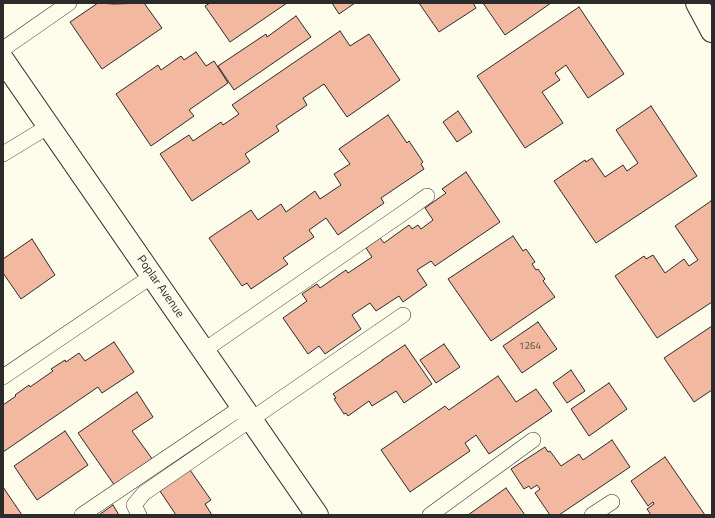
<!DOCTYPE html>
<html>
<head>
<meta charset="utf-8">
<style>
	body { margin:0 }
	#map { position:relative; width:715px; height:518px; overflow:hidden; background:#fdfbea; font-family:"Titillium Web",sans-serif }
	canvas { display:block }
	.frame { position:absolute; inset:0; border:4px solid #2b2b2b; pointer-events:none }
</style>
</head>
<body>
<div id="map">
<canvas width="715" height="518"></canvas>
<div class="frame"></div>
</div>
<script>
const c = document.querySelector('canvas').getContext('2d');
c.lineJoin = 'round';
function paint(path, color) {
  c.fillStyle = color;
  c.fill(path, 'evenodd');
}
function shape(rows) {
  const path = new Path2D();
  for (const r of rows) {
    path.moveTo(r[0], r[1]);
    for (let i = 2; i < r.length; i += 2) path.lineTo(r[i], r[i + 1]);
  }
  return path;
}
function stroke(path, color, width, dash) {
  c.strokeStyle = color;
  c.lineWidth = width;
  c.lineCap = dash ? 'butt' : 'round';
  c.setLineDash(dash || []);
  c.stroke(path);
}
function drawText(font, color, halo, rows, align = 'center') {
  c.font = font + ' "Titillium Web",sans-serif';
  c.lineWidth = 3;
  c.setLineDash([]);
  c.textBaseline = 'middle';
  c.strokeStyle = halo;
  c.fillStyle = color;
  for (const [text, x, y, turn = 0] of rows) {
    c.save();
    c.translate(x, y);
    c.rotate((+turn || 0) * Math.PI / 180);
    c.textAlign = isNaN(turn) ? turn : align;
    if (halo) c.strokeText(text, 0, 0);
    c.fillText(text, 0, 0);
    c.restore();
  }
}
const building = shape([
	[98,3,114,4,144,3,162,28,102,69,70,22,98,3],
	[210,3,287,3,230,42,205,6,210,3],
	[332,3,355,3,339,14,332,3],
	[419,3,473,3,476,8,439,32,419,3],
	[483,3,551,3,505,35,483,3],
	[579,7,624,74,588,98,566,65,555,73,560,80,542,92,563,123,525,148,477,76,579,7],
	[296,16,311,37,234,90,218,66,266,34,267,37,296,16],
	[340,31,350,46,369,34,400,80,347,117,324,84,303,98,307,105,276,126,279,131,245,154,250,162,192,201,160,154,189,135,193,141,221,122,223,125,239,114,232,105,340,31],
	[196,52,206,66,214,61,228,83,189,110,194,116,151,146,116,94,158,65,161,70,181,56,184,60,196,52],
	[651,106,697,176,596,243,554,181,585,160,586,162,592,158,605,177,623,165,627,171,638,163,616,130,651,106],
	[458,111,472,132,457,142,443,122,458,111],
	[388,115,407,143,409,141,423,162,421,164,424,169,381,198,384,203,338,235,326,218,309,230,314,237,283,258,288,264,251,289,247,283,242,286,209,238,251,210,258,220,281,204,286,212,315,191,320,199,341,185,334,174,350,164,339,149,388,115],
	[466,172,500,222,435,266,431,261,417,270,427,285,403,302,399,296,376,311,370,303,352,315,361,329,325,354,319,346,308,354,283,318,307,301,302,294,317,284,320,288,346,270,348,273,372,257,366,248,380,238,384,243,409,225,412,229,418,225,421,229,433,220,425,208,446,193,442,189,466,172],
	[711,201,712,203,712,302,657,338,615,276,644,256,646,259,653,255,665,273,684,259,689,266,698,260,675,226,711,201],
	[513,236,523,251,526,249,535,262,532,264,536,270,538,269,545,279,543,281,555,297,491,341,448,279,513,236],
	[32,239,55,275,21,299,3,273,3,259,32,239],
	[538,322,557,349,522,373,503,346,538,322],
	[712,326,712,390,694,402,664,358,712,326],
	[114,342,134,372,102,393,98,387,3,452,3,405,16,396,15,395,29,385,30,387,53,371,51,369,65,360,66,362,79,353,85,361,114,342],
	[444,344,460,367,436,383,420,360,444,344],
	[405,345,432,384,404,403,396,391,372,406,369,401,348,416,346,413,344,414,334,399,336,398,333,394,383,360,382,360,405,345],
	[571,370,585,391,567,403,553,383,571,370],
	[498,376,516,402,536,389,552,411,489,454,476,435,465,443,470,451,410,492,381,450,445,406,449,410,456,405,498,376],
	[609,383,627,409,589,436,571,409,609,383],
	[137,392,153,417,132,431,153,460,115,486,78,433,137,392],
	[65,431,88,465,37,500,14,466,65,431],
	[612,440,630,467,559,515,550,515,535,493,540,489,537,485,531,489,529,486,524,489,511,469,545,447,548,452,550,451,561,466,579,454,583,460,612,440],
	[665,457,705,515,651,515,647,509,654,504,653,502,648,506,631,481,665,457],
	[190,470,211,500,205,504,212,515,176,515,160,491,190,470],
	[3,487,22,515,3,515,3,487],
	[506,488,525,515,468,515,506,488],
	[113,505,119,515,99,515,113,505]
]);
paint(building, '#f2b8a0');
stroke(building, '#2b2b2b', 1);
const lane = shape([
	[3,49,69,3],
	[3,154,49,126],
	[203,351,409,209,427,196],
	[3,377,152,276],
	[82,515,242,407],
	[139,515,134,505,144,493,403,315],
	[430,515,533,440],
	[592,515,612,502]
]);
const street = shape([
	[697,3,712,31],
	[3,60,317,515]
]);
stroke(lane, '#2b2b2b', 16);
stroke(street, '#2b2b2b', 24);
stroke(lane, '#fdfbea', 15);
stroke(street, '#fdfbea', 22);
drawText('10px', '#5d4e48', null, [
	["1264",530,347]
]);
drawText('12px', '#2b2b2b', '#fdfbea', [
	["Poplar Avenue",160,287,55]
]);
</script>
</body>
</html>
